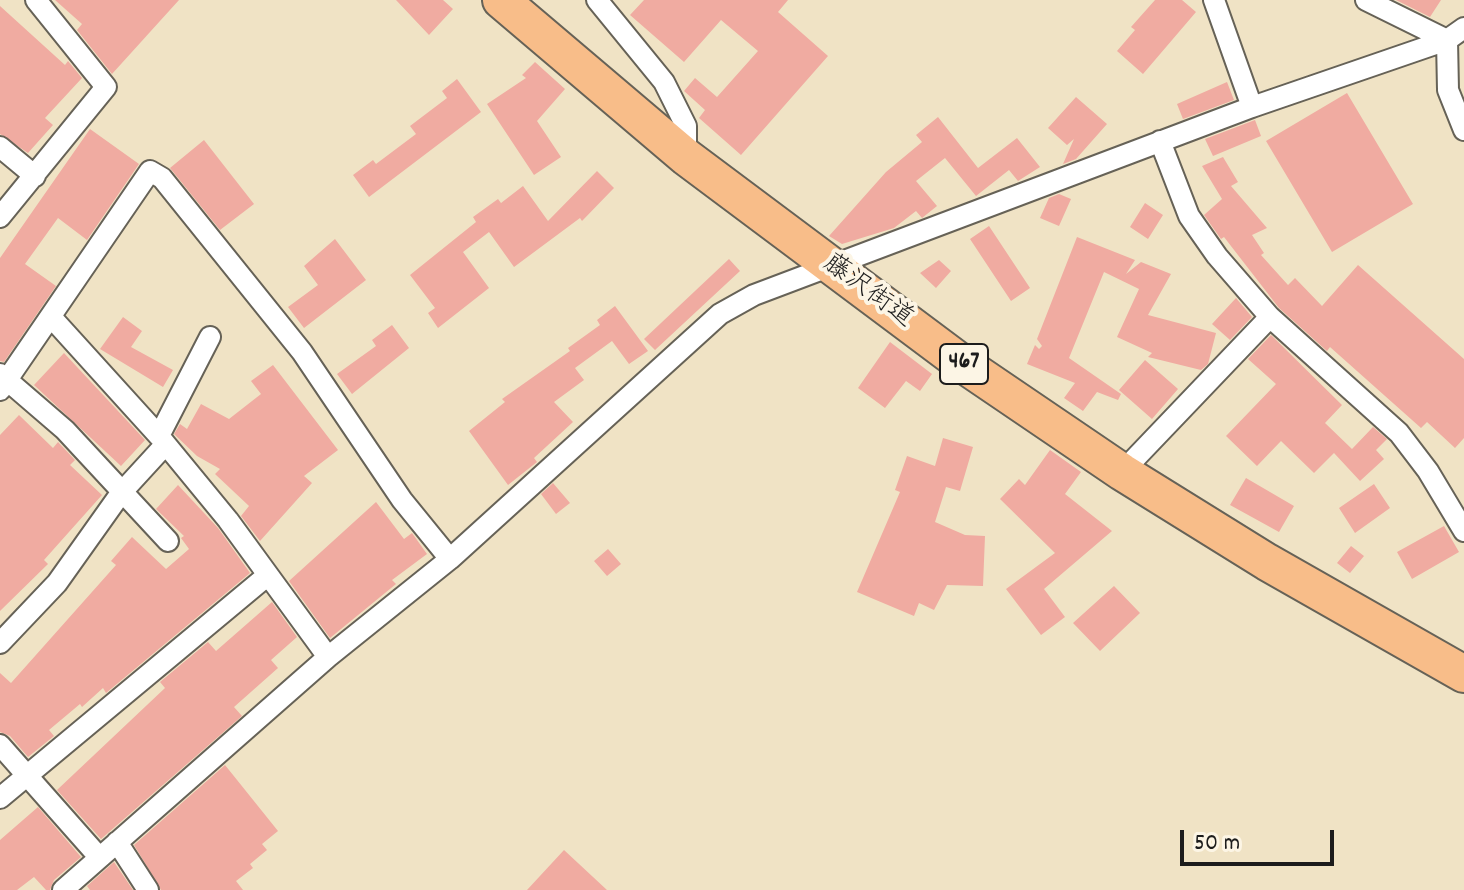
<!DOCTYPE html>
<html>
<head>
<meta charset="utf-8">
<style>
	body { margin:0 }
	#map { position:relative; width:1464px; height:890px; overflow:hidden; background:#f0e3c5; font-family:Dekko,sans-serif }
	canvas { display:block }
	.scale { position:absolute; left:1180px; top:830px; width:154px; height:36px; box-sizing:border-box; border:4px solid #1c1c1c; border-top:0; padding-left:10px; font-size:24px; line-height:28px; white-space:nowrap; color:#1c1c1c; -webkit-text-stroke:6px #fcf5e5; paint-order:stroke }
</style>
</head>
<body>
<div id="map">
<canvas width="1464" height="890"></canvas>
<div class="scale">50 m</div>
</div>
<script>
const c = document.querySelector('canvas').getContext('2d');
c.lineJoin = 'round';
function paint(path, color) {
  c.fillStyle = color;
  c.fill(path, 'evenodd');
}
function shape(rows) {
  const path = new Path2D();
  for (const r of rows) {
    path.moveTo(r[0], r[1]);
    for (let i = 2; i < r.length; i += 2) path.lineTo(r[i], r[i + 1]);
  }
  return path;
}
function stroke(path, color, width, dash) {
  c.strokeStyle = color;
  c.lineWidth = width;
  c.lineCap = dash ? 'butt' : 'round';
  c.setLineDash(dash || []);
  c.stroke(path);
}
function drawText(font, color, halo, rows, align = 'center') {
  c.font = font + ' Dekko,"Klee One",sans-serif';
  c.lineWidth = 8;
  c.setLineDash([]);
  c.textBaseline = 'middle';
  c.strokeStyle = halo;
  c.fillStyle = color;
  for (const [text, x, y, turn = 0] of rows) {
    c.save();
    c.translate(x, y);
    c.rotate((+turn || 0) * Math.PI / 180);
    c.textAlign = isNaN(turn) ? turn : align;
    if (halo) c.strokeText(text, 0, 0);
    c.fillText(text, 0, 0);
    c.restore();
  }
}
paint(shape([
	[55,0,179,0,112,74,77,30,82,24],
	[396,0,443,0,453,9,429,35],
	[644,0,788,0,778,12,828,56,741,155,699,118,705,110,684,91,695,78,717,97,758,51,721,20,684,62,630,15],
	[1155,0,1182,0,1196,12,1143,74,1117,51,1135,30,1131,27],
	[1396,0,1441,0,1430,17],
	[0,6,65,65,68,61,82,78,45,118,53,125,28,153,0,134],
	[535,62,565,89,537,121,561,157,534,175,487,104,526,78,522,75],
	[457,79,481,112,369,197,353,175,373,160,376,164,416,134,410,126,447,98,442,91],
	[1227,82,1234,100,1183,119,1177,104],
	[1347,93,1413,204,1332,252,1266,141],
	[1076,97,1107,124,1076,159,1063,164,1074,139,1067,145,1048,128],
	[938,117,978,168,1017,138,1040,167,1018,181,1009,170,976,196,945,158,916,181,937,206,922,218,916,211,894,228,842,244,829,236,886,172,922,142,916,135],
	[1255,120,1261,136,1213,156,1205,139],
	[90,129,139,164,87,240,58,218,25,264,56,286,4,362,0,361,0,258],
	[204,140,254,204,220,230,170,168],
	[1223,157,1238,182,1231,186,1267,228,1252,235,1264,253,1261,255,1288,285,1295,278,1322,306,1358,265,1464,359,1464,438,1455,448,1427,422,1421,428,1330,347,1327,351,1279,308,1224,237,1221,239,1204,215,1222,199,1202,166],
	[597,171,614,188,582,221,580,218,514,267,489,232,463,252,489,288,438,328,428,313,435,308,410,275,476,222,473,217,498,199,501,203,523,186,548,221],
	[1059,194,1071,199,1059,226,1040,218,1049,198],
	[1145,203,1163,215,1148,239,1130,227],
	[989,226,1030,288,1011,301,970,239],
	[1077,237,1135,260,1126,274,1141,262,1171,274,1148,315,1216,333,1208,364,1201,370,1148,357,1152,353,1117,337,1139,289,1104,272,1069,358,1121,394,1118,400,1097,392,1083,411,1064,398,1075,383,1027,364,1035,345,1039,349,1042,346,1037,339],
	[335,239,366,280,304,328,288,307,318,285,304,266],
	[729,259,740,271,655,350,644,339],
	[939,260,951,271,936,288,920,273],
	[1236,298,1252,317,1230,340,1212,324],
	[615,306,648,351,629,364,612,341,575,368,584,380,554,402,573,422,534,458,537,462,508,485,469,431,505,402,502,399,570,351,568,348,600,325,597,320],
	[123,317,142,331,131,347,173,370,163,387,100,349],
	[392,325,409,348,352,394,337,374,376,346,372,340],
	[1271,335,1342,405,1325,423,1352,449,1373,427,1387,439,1376,450,1384,459,1360,481,1334,453,1314,473,1281,441,1257,466,1226,436,1276,384,1248,359],
	[890,342,932,374,920,391,906,381,885,408,858,388],
	[64,353,145,440,121,466,34,385],
	[1145,360,1178,389,1152,419,1119,390],
	[273,365,338,450,304,476,312,483,260,541,241,516,249,506,215,474,220,469,197,456,174,434,180,424,187,429,201,404,229,419,261,394,251,381],
	[19,415,53,448,58,442,75,460,70,465,102,495,44,560,48,564,0,611,0,435],
	[943,438,973,447,960,491,946,487,935,522,965,535,985,536,983,586,947,585,934,610,919,603,914,616,857,592,900,492,895,490,907,456,935,466],
	[1050,450,1081,472,1065,494,1112,531,1044,589,1065,617,1041,635,1006,589,1055,553,1000,499,1019,479,1025,485],
	[1246,478,1294,506,1279,532,1230,505],
	[553,483,570,503,556,514,541,494],
	[1374,484,1390,508,1355,533,1339,508],
	[178,485,218,528,250,573,106,693,103,688,82,707,80,704,49,730,54,736,28,757,10,736,0,732,0,673,11,683,116,565,111,561,132,537,166,569,189,549,181,538,184,536,156,509],
	[376,502,404,539,412,533,427,554,392,580,396,584,330,638,289,581],
	[1444,526,1459,552,1412,579,1397,552],
	[1351,546,1364,556,1350,573,1337,563],
	[608,549,621,564,607,576,594,561],
	[1114,586,1140,613,1100,651,1073,623],
	[272,602,297,637,271,660,278,668,234,707,242,716,101,839,57,790,165,688,160,682,208,642,216,651],
	[225,765,278,831,262,844,267,850,250,864,253,868,236,881,243,890,161,890,134,845],
	[38,807,81,857,54,880,50,890,46,890,34,877,17,890,0,890,0,840],
	[564,850,607,890,527,890],
	[114,862,133,890,90,890,87,886]
]), '#f0aba1');
const street = shape([
	[597,0,664,82,686,126,686,157],
	[1214,0,1252,107],
	[1366,0,1447,40,1448,90,1464,130],
	[1160,141,1189,216,1217,256,1270,317,1399,433,1428,471,1464,531],
	[0,147,35,176],
	[0,217,106,87,36,0],
	[52,318,159,436,228,520,328,657],
	[0,374,65,430,168,541],
	[0,390,150,171,162,178,302,352,402,500,450,559],
	[159,436,210,337],
	[1122,472,1270,317],
	[0,643,57,583,121,493,165,445],
	[0,745,99,857],
	[0,798,268,575],
	[117,842,148,890],
	[63,890,328,657,450,559,720,314,754,295,1252,107,1447,40,1464,28]
]);
const highway = shape([
	[501,0,686,157,960,362,1122,472,1267,562,1464,674]
]);
stroke(street, '#666257', 24);
stroke(highway, '#666257', 40);
stroke(street, '#fff', 20);
stroke(highway, '#f8bd89', 36);
for (const [x, y, w] of [
	[964,364,48]
]) {
  const box = new Path2D();
  box.roundRect(x - w / 2, y - 20, w, 40, 6);
  c.fillStyle = '#fcf5e5';
  c.fill(box);
  stroke(box, '#1c1c1c', 2);
}
drawText('bold 24px', '#1c1c1c', null, [
	["467",964,364]
]);
drawText('26px', '#1c1c1c', '#fcf5e5', [
	["藤沢街道",867,293,36]
]);
</script>
</body>
</html>
